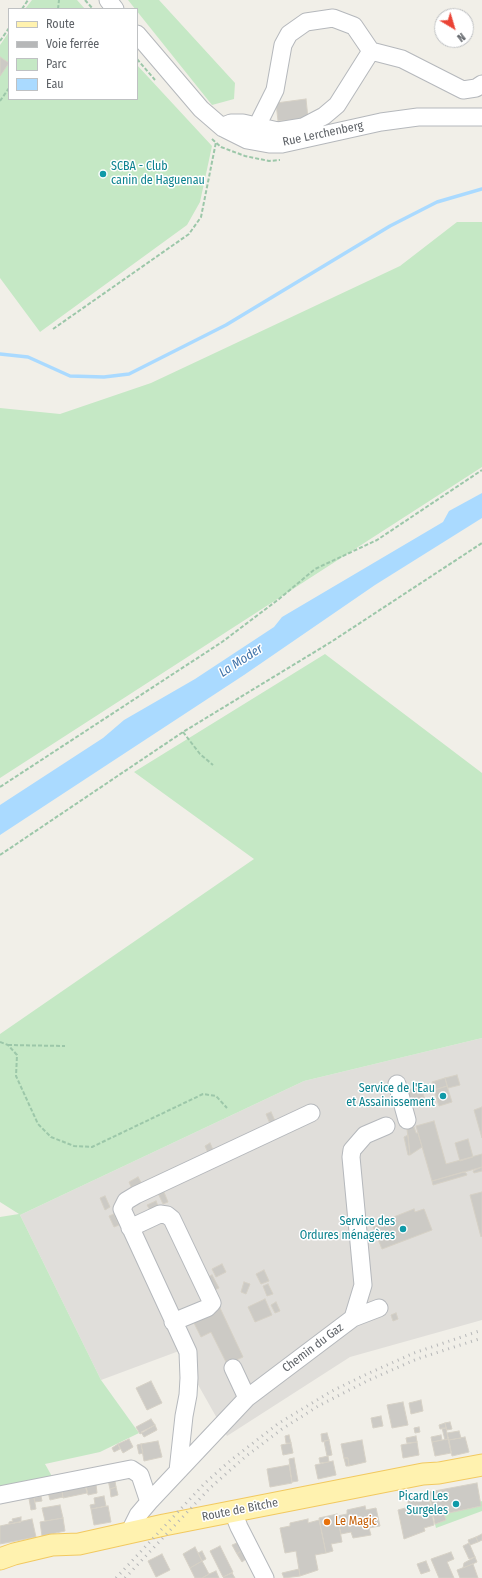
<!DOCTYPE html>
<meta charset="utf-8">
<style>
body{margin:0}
#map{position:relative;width:482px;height:1578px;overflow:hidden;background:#f1efe8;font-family:"Fira Sans Condensed",sans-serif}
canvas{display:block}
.legend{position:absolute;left:8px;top:8px;width:130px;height:92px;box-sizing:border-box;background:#fff;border:1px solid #bfc1c3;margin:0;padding:5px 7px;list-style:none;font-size:12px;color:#5f6368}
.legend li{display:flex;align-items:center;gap:8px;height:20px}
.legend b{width:20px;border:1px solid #bfc1c3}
.north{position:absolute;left:434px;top:8px;width:40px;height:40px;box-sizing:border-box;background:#fff;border:1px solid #bfc1c3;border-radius:50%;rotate:142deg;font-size:11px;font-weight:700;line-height:16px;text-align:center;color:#5f6368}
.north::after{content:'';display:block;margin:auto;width:14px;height:18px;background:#ea4335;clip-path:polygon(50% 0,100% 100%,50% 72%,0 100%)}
</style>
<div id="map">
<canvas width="482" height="1578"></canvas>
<ul class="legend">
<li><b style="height:5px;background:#fff2af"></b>Route</li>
<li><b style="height:5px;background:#b6b7b8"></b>Voie ferrée</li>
<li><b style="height:11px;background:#c5e8c5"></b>Parc</li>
<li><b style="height:11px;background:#aadaff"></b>Eau</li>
</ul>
<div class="north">N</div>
</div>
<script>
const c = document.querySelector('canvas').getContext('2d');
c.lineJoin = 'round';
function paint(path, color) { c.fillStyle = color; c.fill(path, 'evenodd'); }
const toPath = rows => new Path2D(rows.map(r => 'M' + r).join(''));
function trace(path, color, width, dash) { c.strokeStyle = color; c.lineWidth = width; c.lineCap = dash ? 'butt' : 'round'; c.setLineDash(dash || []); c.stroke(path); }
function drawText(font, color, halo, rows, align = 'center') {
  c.font = font + ' "Fira Sans Condensed",sans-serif'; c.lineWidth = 3; c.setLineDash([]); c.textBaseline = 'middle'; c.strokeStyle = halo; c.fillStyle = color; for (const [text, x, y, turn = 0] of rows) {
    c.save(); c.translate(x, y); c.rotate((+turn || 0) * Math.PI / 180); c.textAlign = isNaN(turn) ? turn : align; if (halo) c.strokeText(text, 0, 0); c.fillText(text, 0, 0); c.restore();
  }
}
const industrial = toPath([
 [482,1038,482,1320,350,1357,227,1436,179,1351,101,1380,20,1215,304,1081]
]);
const green = toPath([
 [32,0,77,0,85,9,25,9],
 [128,0,159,0,235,83,234,99,212,105],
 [9,32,9,99,137,99,137,65,212,146,200,202,187,225,40,332,0,278,0,45],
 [457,222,482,222,482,467,0,778,0,408,60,414,151,383,400,266],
 [325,654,482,773,482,1038,304,1081,20,1215,101,1380,139,1433,100,1452,45,1464,54,1480,0,1490,0,1217,19,1214,0,1202,0,1034,254,859,134,772],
 [482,1501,482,1511,436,1528,435,1524,446,1520,444,1514,481,1506,480,1502]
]);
const water = toPath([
 [482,493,482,518,375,585,244,675,0,835,0,805,103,738,124,720,195,679,274,627,282,617,443,522,449,511]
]);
const stream = toPath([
 [0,354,28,357,70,376,104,377,129,374,226,325,390,226,437,202,482,189]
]);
const building = toPath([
 [0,57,9,63,0,76,0,57],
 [306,99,308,118,278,121,276,103,306,99],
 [457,1075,460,1085,448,1088,445,1078,457,1075],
 [445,1078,447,1086,434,1090,432,1082,445,1078],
 [421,1086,426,1104,412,1108,407,1090,421,1086],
 [447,1086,452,1102,439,1106,434,1090,447,1086],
 [482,1107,482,1138,474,1110,482,1107],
 [271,1112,276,1123,271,1126,266,1114,271,1112],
 [434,1121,446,1164,482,1154,482,1167,432,1181,416,1126,434,1121],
 [414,1127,416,1133,418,1133,422,1147,410,1155,407,1129,414,1127],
 [408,1135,410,1155,408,1155,404,1137,408,1135],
 [468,1139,473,1157,460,1161,455,1143,468,1139],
 [210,1143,214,1152,209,1155,205,1146,210,1143],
 [482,1167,482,1171,474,1173,473,1171,482,1167],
 [463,1172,466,1173,467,1175,433,1185,432,1181,463,1172],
 [138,1177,142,1184,132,1189,129,1182,138,1177],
 [163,1190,168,1202,163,1204,158,1193,163,1190],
 [482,1192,482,1236,481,1237,470,1195,482,1192],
 [105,1196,110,1207,105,1210,100,1198,105,1196],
 [156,1201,158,1206,150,1210,147,1205,156,1201],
 [414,1209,415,1212,424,1209,432,1230,382,1249,373,1227,382,1224,381,1222,414,1209],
 [114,1214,119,1225,114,1227,109,1216,114,1214],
 [222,1264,226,1272,216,1277,212,1269,222,1264],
 [264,1270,269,1281,261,1284,256,1274,264,1270],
 [212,1275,219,1288,212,1291,206,1278,212,1275],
 [244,1282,250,1284,246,1294,241,1292,244,1282],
 [268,1284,273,1294,267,1296,263,1286,268,1284],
 [265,1299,272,1315,255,1322,248,1307,265,1299],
 [276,1302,280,1311,275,1313,271,1305,276,1302],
 [220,1308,243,1357,227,1364,211,1332,201,1337,193,1321,220,1308],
 [396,1313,398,1319,393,1321,391,1315,396,1313],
 [151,1381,162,1403,147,1410,136,1388,151,1381],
 [421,1400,423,1411,411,1414,409,1403,421,1400],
 [403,1402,408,1425,392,1428,387,1405,403,1402],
 [381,1416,383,1426,373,1428,371,1418,381,1416],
 [151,1419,155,1425,140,1434,136,1427,151,1419],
 [450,1422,452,1429,447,1430,445,1423,450,1422],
 [445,1423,446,1428,440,1429,439,1425,445,1423],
 [155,1425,157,1430,144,1437,141,1432,155,1425],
 [419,1427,420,1432,415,1433,414,1428,419,1427],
 [442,1428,446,1428,448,1439,445,1440,442,1428],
 [459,1431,461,1438,449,1440,447,1433,459,1431],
 [327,1433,329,1440,322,1442,321,1434,327,1433],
 [289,1435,291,1443,286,1443,285,1436,289,1435],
 [441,1435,442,1440,432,1442,431,1437,441,1435],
 [416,1436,417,1442,407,1443,406,1438,416,1436],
 [465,1437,469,1452,452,1456,449,1440,465,1437],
 [129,1439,133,1447,123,1453,118,1444,129,1439],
 [448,1439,451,1453,435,1456,432,1442,448,1439],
 [329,1440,332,1455,327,1456,324,1441,329,1440],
 [362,1440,366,1462,349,1466,348,1458,344,1458,341,1444,362,1440],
 [158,1441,162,1457,144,1461,141,1444,158,1441],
 [417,1442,419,1455,403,1458,401,1445,417,1442],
 [291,1443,293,1453,283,1455,281,1445,291,1443],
 [118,1444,120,1449,114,1452,112,1448,118,1444],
 [141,1444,143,1453,139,1454,137,1445,141,1444],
 [328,1456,329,1462,320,1463,319,1458,328,1456],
 [294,1458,298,1481,292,1482,289,1459,294,1458],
 [344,1458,348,1458,349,1466,346,1466,344,1458],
 [333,1461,336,1475,318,1479,315,1465,333,1461],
 [289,1465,292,1483,270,1487,267,1469,289,1465],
 [114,1475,116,1487,110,1489,107,1476,114,1475],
 [84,1481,87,1493,63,1498,61,1486,84,1481],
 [477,1483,481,1506,444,1514,446,1520,435,1524,429,1492,477,1483],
 [96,1484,97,1493,88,1495,86,1485,96,1484],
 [61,1486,63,1497,50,1500,47,1488,61,1486],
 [116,1487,118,1495,111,1497,110,1489,116,1487],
 [33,1492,36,1509,31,1510,28,1493,33,1492],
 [428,1492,434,1525,424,1528,425,1531,404,1539,398,1510,409,1507,407,1497,428,1492],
 [41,1496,42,1501,35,1502,34,1498,41,1496],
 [104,1496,106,1506,91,1509,90,1505,95,1504,94,1498,104,1496],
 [60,1505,63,1518,45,1521,42,1508,60,1505],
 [108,1506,111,1522,94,1525,91,1509,108,1506],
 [365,1506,366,1510,376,1508,380,1526,369,1528,371,1535,353,1538,351,1532,341,1534,337,1516,347,1514,347,1510,365,1506],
 [337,1514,342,1542,331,1544,333,1551,326,1553,319,1518,337,1514],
 [21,1517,21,1522,9,1524,9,1522,13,1521,12,1519,21,1517],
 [63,1518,65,1531,42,1536,40,1522,63,1518],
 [32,1519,36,1537,0,1544,0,1526,32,1519],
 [308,1519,308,1523,319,1520,326,1553,315,1555,318,1570,300,1576,296,1551,285,1553,280,1528,290,1526,290,1523,308,1519],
 [482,1534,482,1540,478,1542,476,1537,482,1534],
 [476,1537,478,1542,470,1545,468,1540,476,1537],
 [237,1543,241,1551,237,1554,232,1545,237,1543],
 [469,1543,475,1557,469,1559,463,1546,469,1543],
 [220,1546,233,1572,223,1577,210,1551,220,1546],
 [195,1547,202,1561,190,1568,183,1554,195,1547],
 [202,1551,206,1559,202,1561,198,1553,202,1551],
 [241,1551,246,1559,242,1562,237,1554,241,1551],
 [451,1552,454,1559,447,1562,454,1578,439,1578,431,1559,451,1552],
 [162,1554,170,1570,156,1577,148,1561,162,1554],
 [475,1557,477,1562,463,1568,464,1563,475,1557],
 [202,1561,209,1574,202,1578,195,1578,190,1568,202,1561],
 [426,1561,430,1571,421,1574,417,1564,426,1561],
 [473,1564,478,1578,460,1578,457,1570,473,1564],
 [299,1569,300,1576,284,1578,282,1573,299,1569],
 [216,1571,219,1578,202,1578,209,1574,216,1571],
 [232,1573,235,1578,224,1578,223,1577,232,1573]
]);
const path = toPath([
 [85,0,93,9],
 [22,9,28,0],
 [58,9,59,0],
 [0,41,9,28],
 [137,59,155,80],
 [0,101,9,88],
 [212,139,221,147,245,156,269,161,280,160],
 [53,329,189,234,201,217,216,142],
 [183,732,200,754,213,765],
 [0,787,222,642,279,599,315,569,377,540,482,470],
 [0,855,183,732,331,642,482,543],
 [0,1042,8,1045,17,1055,16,1076,38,1124,51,1137,74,1146,92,1147,203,1094,216,1096,227,1108],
 [8,1045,65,1046]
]);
const minor = toPath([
 [108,0,115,9],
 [137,34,201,109,223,128,247,140,269,144,282,144,381,122,418,117,482,117],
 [257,126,275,90,283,45,289,34,306,22,333,18,354,26,371,51],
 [223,128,226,125,231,123,243,123,278,131,303,127,324,116,337,105,371,51,402,59,463,90,476,88,482,84],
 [397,1084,407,1120],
 [130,1228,160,1214,167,1215,172,1219,212,1303,207,1308,173,1322],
 [353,1318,379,1308],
 [233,1368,247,1398],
 [178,1471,184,1416,188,1395,189,1378,188,1352,122,1209,126,1201,136,1195,311,1113],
 [0,1495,131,1469,140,1475,149,1502],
 [233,1512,239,1527,265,1578],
 [129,1533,138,1515,149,1502,247,1398,353,1318,363,1285,351,1157,352,1150,365,1135,386,1126]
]);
const major = toPath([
 [0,1559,14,1554,52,1545,79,1544,164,1525,423,1474,439,1473,482,1465]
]);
const rail = toPath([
 [116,1578,205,1483,231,1460,279,1423,332,1391,367,1374,414,1353,482,1330],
 [125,1578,210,1488,245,1457,282,1429,320,1405,369,1380,417,1359,482,1338]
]);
const markers = [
 [103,174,4,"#0f9aa8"],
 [443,1096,4,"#0f9aa8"],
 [403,1229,4,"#0f9aa8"],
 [456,1504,4,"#0f9aa8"],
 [327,1522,4,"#e8710a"]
];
const streetNames = [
 ["Rue Lerchenberg",323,134,-12],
 ["Chemin du Gaz",313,1348,-37],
 ["Route de Bitche",240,1510,-11]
];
const cultureNames = [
 ["SCBA - Club",111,167,"left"],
 ["canin de Haguenau",111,181,"left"],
 ["Service de l'Eau",435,1089],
 ["et Assainissement",435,1103],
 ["Service des",395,1222],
 ["Ordures ménagères",395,1236],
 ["Picard Les",448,1497],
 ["Surgeles",448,1511]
];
const foodNames = [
 ["Le Magic",335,1522]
];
const waterNames = [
 ["La Moder",241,661,-33]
];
paint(industrial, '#e0deda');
paint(green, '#c5e8c5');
paint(water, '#aadaff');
trace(stream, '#aadaff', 3.5);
paint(building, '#cccac5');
trace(building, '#d6d1c6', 1);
trace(minor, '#b5b8bc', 19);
trace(major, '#f2c960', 23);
trace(path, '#9cc7a9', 2, [4, 2]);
trace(minor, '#fff', 17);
trace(major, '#fff2af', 21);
trace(rail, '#b6b7b8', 3, [1, 5]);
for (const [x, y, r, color] of markers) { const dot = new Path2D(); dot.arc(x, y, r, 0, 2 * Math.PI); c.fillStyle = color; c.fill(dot); trace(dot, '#fff', 1.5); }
drawText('12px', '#5f6368', '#fff', streetNames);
drawText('12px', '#0d838f', '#fff', cultureNames, 'right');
drawText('12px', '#c56008', '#fff', foodNames, 'left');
drawText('italic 13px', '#4174aa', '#fff', waterNames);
</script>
